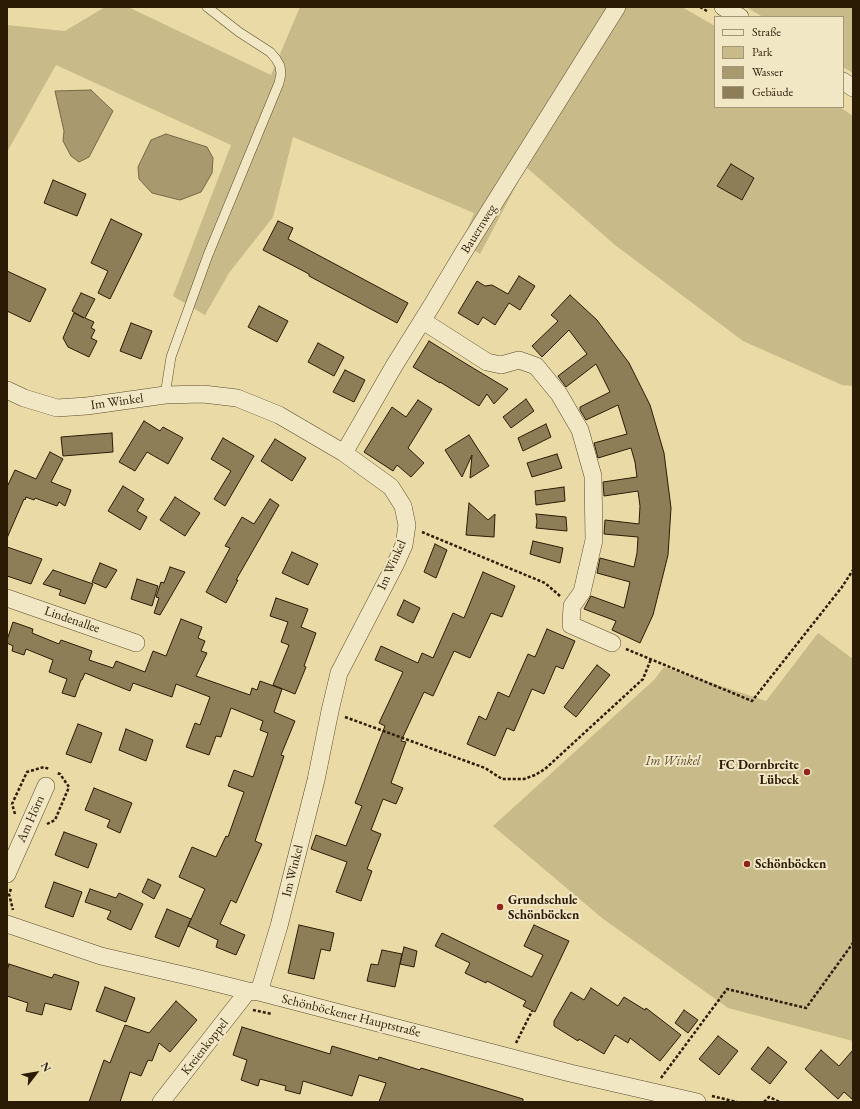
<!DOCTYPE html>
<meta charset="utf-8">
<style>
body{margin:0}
#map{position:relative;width:860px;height:1109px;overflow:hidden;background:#e9daa6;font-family:"EB Garamond",serif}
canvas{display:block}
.frame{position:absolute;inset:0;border:8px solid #2c1b04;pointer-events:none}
.legend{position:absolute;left:714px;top:16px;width:130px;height:92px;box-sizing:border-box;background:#f1e7c5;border:1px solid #a29578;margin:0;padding:5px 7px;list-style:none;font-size:12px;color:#2c1b04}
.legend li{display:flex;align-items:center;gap:8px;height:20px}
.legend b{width:20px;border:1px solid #a29578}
.north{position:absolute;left:16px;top:1053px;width:40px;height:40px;-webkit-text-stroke:3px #f1e7c5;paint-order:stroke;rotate:59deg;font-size:11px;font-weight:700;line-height:16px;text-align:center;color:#2c1b04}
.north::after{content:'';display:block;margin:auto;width:14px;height:18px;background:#2c1b04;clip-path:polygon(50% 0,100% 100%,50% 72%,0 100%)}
</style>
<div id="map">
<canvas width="860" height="1109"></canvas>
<div class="frame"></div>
<ul class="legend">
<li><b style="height:5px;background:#f1e7c5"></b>Straße</li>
<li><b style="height:11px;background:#c9ba8a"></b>Park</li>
<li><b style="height:11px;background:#a9996f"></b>Wasser</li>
<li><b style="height:11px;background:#8e7e58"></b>Gebäude</li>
</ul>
<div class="north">N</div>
</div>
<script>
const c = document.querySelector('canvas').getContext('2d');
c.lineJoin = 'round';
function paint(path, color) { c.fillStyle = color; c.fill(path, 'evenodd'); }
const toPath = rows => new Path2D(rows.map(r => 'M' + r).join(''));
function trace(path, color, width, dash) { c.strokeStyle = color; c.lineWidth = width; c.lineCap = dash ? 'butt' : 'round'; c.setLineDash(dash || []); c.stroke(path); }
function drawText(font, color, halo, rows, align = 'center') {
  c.font = font + ' "EB Garamond",serif'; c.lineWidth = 4; c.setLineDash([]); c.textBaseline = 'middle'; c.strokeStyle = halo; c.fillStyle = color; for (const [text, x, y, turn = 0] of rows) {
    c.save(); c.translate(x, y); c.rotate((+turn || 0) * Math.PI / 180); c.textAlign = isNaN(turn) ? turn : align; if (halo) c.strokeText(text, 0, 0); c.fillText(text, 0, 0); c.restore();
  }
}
const green = toPath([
 [105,7,128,7,271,75,300,7,682,7,715,26,715,107,840,107,853,116,853,386,842,385,743,341,615,245,526,167,480,254,462,242,474,213,293,137,273,217,229,273,205,315,173,296,231,145,56,65,7,152,7,25,65,31],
 [746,7,853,7,853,73,843,67,843,17,763,17],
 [818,633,853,659,853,1041,728,1008,602,918,493,826,654,680,664,667,766,701]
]);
const water = toPath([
 [91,90,113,111,89,157,79,162,71,156,63,141,64,131,55,91,91,90],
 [166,134,207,147,213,158,212,173,201,192,180,200,152,193,139,179,138,167,151,140,166,134]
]);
const building = toPath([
 [731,164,754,178,742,200,717,186,731,164],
 [53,180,86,194,77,216,44,203,53,180],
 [111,219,142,234,110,299,98,293,108,271,91,263,111,219],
 [278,221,293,228,288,239,408,303,397,323,309,276,309,274,263,250,278,221],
 [7,271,46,289,30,322,7,311,7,271],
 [519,276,535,286,520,310,509,303,495,325,483,317,478,325,458,313,477,281,485,286,492,285,508,294,519,276],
 [81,293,95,299,85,318,94,322,91,328,95,330,91,338,97,341,89,357,68,347,63,338,74,313,84,318,72,311,81,293],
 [570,295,597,320,629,363,650,405,664,453,671,508,668,555,653,615,640,643,612,630,616,621,584,609,591,596,624,608,630,582,597,573,600,558,634,567,637,553,638,537,604,534,605,520,639,524,640,506,638,491,604,496,603,482,637,477,635,462,631,448,598,458,594,443,627,434,618,405,586,420,580,410,580,407,610,392,596,364,566,387,558,376,587,354,569,330,542,357,532,346,558,321,551,315,570,295],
 [259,306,288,321,277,342,248,327,259,306],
 [131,323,152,331,141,359,120,351,131,323],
 [429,341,468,365,508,389,494,404,487,394,479,406,440,382,440,383,413,367,429,341],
 [318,343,344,357,334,376,308,362,318,343],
 [345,370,365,380,354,402,333,392,345,370],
 [526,399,534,411,511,428,503,417,526,399],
 [418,400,432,409,408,448,424,463,411,477,397,465,393,471,364,452,392,407,406,417,418,400],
 [144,421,160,431,163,427,183,438,168,464,147,452,135,471,119,462,144,421],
 [546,424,551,437,523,451,518,438,546,424],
 [112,433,113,452,63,456,61,437,112,433],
 [469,435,489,466,470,478,472,455,462,477,445,450,469,435],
 [223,438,254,456,225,506,214,499,231,471,211,459,223,438],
 [275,439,306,458,292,481,261,461,275,439],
 [50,452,63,459,51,482,71,490,65,506,59,502,57,506,35,498,34,500,26,497,25,500,24,499,7,538,7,487,15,470,36,479,50,452],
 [557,454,562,468,532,477,527,463,557,454],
 [123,486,144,499,137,511,147,517,140,530,108,511,123,486],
 [564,487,565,501,536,505,535,491,564,487],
 [175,497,200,513,185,536,160,520,175,497],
 [270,499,279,505,236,580,238,580,226,603,206,592,230,548,225,546,242,517,254,524,270,499],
 [469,503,488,520,495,514,494,537,466,535,469,503],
 [536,514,566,517,567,531,536,528,537,522,536,514],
 [533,541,563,548,560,563,530,554,533,541],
 [435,544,447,550,436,578,424,572,435,544],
 [7,547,42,559,31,584,7,576,7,547],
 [292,552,318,564,308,585,282,573,292,552],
 [100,563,117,570,106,588,92,582,100,563],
 [170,567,185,572,160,615,154,613,159,598,156,597,161,582,164,583,170,567],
 [53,570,93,584,85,604,59,595,61,590,43,584,53,570],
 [483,572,515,586,502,617,491,613,470,658,454,651,433,696,424,692,401,741,406,742,391,783,403,788,396,804,383,799,371,830,381,834,367,869,372,871,361,901,336,892,347,862,311,849,316,835,346,846,362,806,355,803,385,726,379,723,403,672,375,660,381,646,418,663,422,653,433,658,453,613,464,618,483,572],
 [137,579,158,586,152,606,131,599,137,579],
 [276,598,308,609,301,627,316,633,304,666,306,667,295,694,273,685,289,645,281,642,288,622,270,616,276,598],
 [404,600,420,608,413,623,397,615,404,600],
 [181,619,202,627,198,638,205,641,201,651,207,653,196,676,250,695,252,688,257,690,260,681,282,689,274,712,295,721,281,755,284,756,255,841,262,844,236,903,231,900,220,924,245,935,236,955,216,947,218,940,188,926,205,889,179,877,192,847,216,857,226,836,228,837,244,792,228,786,234,770,253,777,268,733,260,730,263,721,231,708,221,737,216,736,209,755,186,747,195,723,200,725,210,697,176,684,172,697,133,683,130,691,85,673,82,680,81,680,75,697,62,693,67,679,49,672,53,660,26,649,24,655,12,651,13,646,7,643,7,640,13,622,33,629,32,633,59,644,61,640,92,651,89,660,113,668,116,661,145,672,153,651,166,656,181,619],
 [547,629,575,641,563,669,556,666,544,694,532,689,514,731,507,728,495,756,467,744,479,716,486,720,498,692,509,697,528,654,535,657,547,629],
 [597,665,610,675,576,717,564,707,597,665],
 [78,724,102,733,91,763,66,754,78,724],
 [126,729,153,740,146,761,119,750,126,729],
 [94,788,132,803,120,833,107,827,110,820,85,810,94,788],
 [64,832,97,844,88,868,55,855,64,832],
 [148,879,161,885,154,899,142,892,148,879],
 [54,882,82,892,73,917,45,907,54,882],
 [90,889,116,898,119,893,143,904,131,930,107,919,111,911,85,902,90,889],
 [167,909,191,919,179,947,155,937,167,909],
 [299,925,334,933,330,951,321,949,314,979,288,973,299,925],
 [534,925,569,941,535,1012,523,1006,526,1001,487,981,486,983,465,973,470,963,435,946,442,933,532,977,543,955,524,946,534,925],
 [404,947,417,951,414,967,400,964,404,947],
 [382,950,402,954,395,987,367,981,371,964,378,965,382,950],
 [9,964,52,978,54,974,79,982,71,1010,45,1003,42,1015,26,1011,28,1003,7,996,7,971,9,964],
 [105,987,135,998,126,1022,96,1011,105,987],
 [591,988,618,1006,624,997,645,1010,646,1008,681,1035,660,1061,630,1038,628,1043,615,1035,604,1054,579,1039,578,1041,554,1026,554,1021,571,992,584,1000,591,988],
 [176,1001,197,1020,170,1052,159,1043,152,1061,148,1060,141,1076,130,1072,120,1102,89,1102,104,1060,110,1063,125,1025,149,1033,176,1001],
 [684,1010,698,1020,688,1033,675,1023,684,1010],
 [242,1027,330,1054,332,1046,378,1060,379,1057,420,1070,421,1068,523,1099,523,1102,379,1102,386,1083,359,1075,352,1096,303,1081,300,1094,285,1090,286,1086,260,1079,258,1086,241,1080,247,1060,233,1055,242,1027],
 [718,1036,738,1051,719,1075,699,1059,718,1036],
 [768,1047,787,1062,770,1084,751,1069,768,1047],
 [821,1050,839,1066,853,1050,853,1100,844,1092,838,1099,805,1069,821,1050]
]);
const path = toPath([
 [700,7,707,11],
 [422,532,545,583,560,596],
 [626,649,752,701,842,587,853,570],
 [345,717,485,768,502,779,524,779,535,775,545,769,643,679,651,659],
 [15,814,12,804,27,772,44,767,49,769],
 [47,824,55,820,69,787,60,774,57,773],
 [11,889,9,894,13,910],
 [253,1010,272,1014],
 [516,1043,532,1011],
 [661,1078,727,989,806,1008,853,943],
 [712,1096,737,1102],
 [764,1102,769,1097,780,1102]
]);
const lane = toPath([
 [165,395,171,357,208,255,279,83,281,74,280,66,276,59,270,52,239,32,207,7]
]);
const street = toPath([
 [723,7,740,17],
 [843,81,853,88],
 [423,321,487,362,501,365,519,360,536,366,559,394,580,430,593,476,594,540,582,592,572,606,571,625,612,643],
 [7,390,24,398,57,408,87,406,165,395,203,394,237,398,279,415,344,453,391,487,403,506,407,525,404,545,396,563,339,673,330,711,316,780,279,926,259,992],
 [344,453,394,366,432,305,463,253,617,7],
 [7,598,136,643],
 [7,874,46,786],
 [7,924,101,956,196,978,248,991,259,992,570,1073,697,1102],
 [161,1102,248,991]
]);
const markers = [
 [807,772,4,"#8f2418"],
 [747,864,4,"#8f2418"],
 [500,907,4,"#8f2418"]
];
const streetNames = [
 ["Bauernweg",479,229,-58],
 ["Im Winkel",117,402,-8],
 ["Im Winkel",392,565,-66],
 ["Lindenallee",72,620,19],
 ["Am Hörn",31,819,-66],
 ["Im Winkel",293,871,-76],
 ["Schönböckener Hauptstraße",351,1016,14],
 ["Kreienkoppel",205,1047,-52]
];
const parkNames = [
 ["Im Winkel",673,761]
];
const poiNames = [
 ["FC Dornbreite",799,765,"right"],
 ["Lübeck",799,780,"right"],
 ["Schönböcken",755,864],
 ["Grundschule",508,900],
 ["Schönböcken",508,915]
];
paint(green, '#c9ba8a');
paint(water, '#a9996f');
trace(water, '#776744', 1);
paint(building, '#8e7e58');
trace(building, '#2c1b04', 1);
trace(lane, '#5b4b2c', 10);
trace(street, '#5b4b2c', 18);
trace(path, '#2c1b04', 2.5, [3, 2]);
trace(lane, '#f1e7c5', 9);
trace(street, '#f1e7c5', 17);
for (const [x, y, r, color] of markers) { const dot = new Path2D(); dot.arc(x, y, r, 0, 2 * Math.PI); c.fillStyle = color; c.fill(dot); trace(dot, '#f1e7c5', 1.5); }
drawText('13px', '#2c1b04', '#f1e7c5', streetNames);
drawText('italic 13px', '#5b4b2c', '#f1e7c5', parkNames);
drawText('bold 13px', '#2c1b04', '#f1e7c5', poiNames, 'left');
</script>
